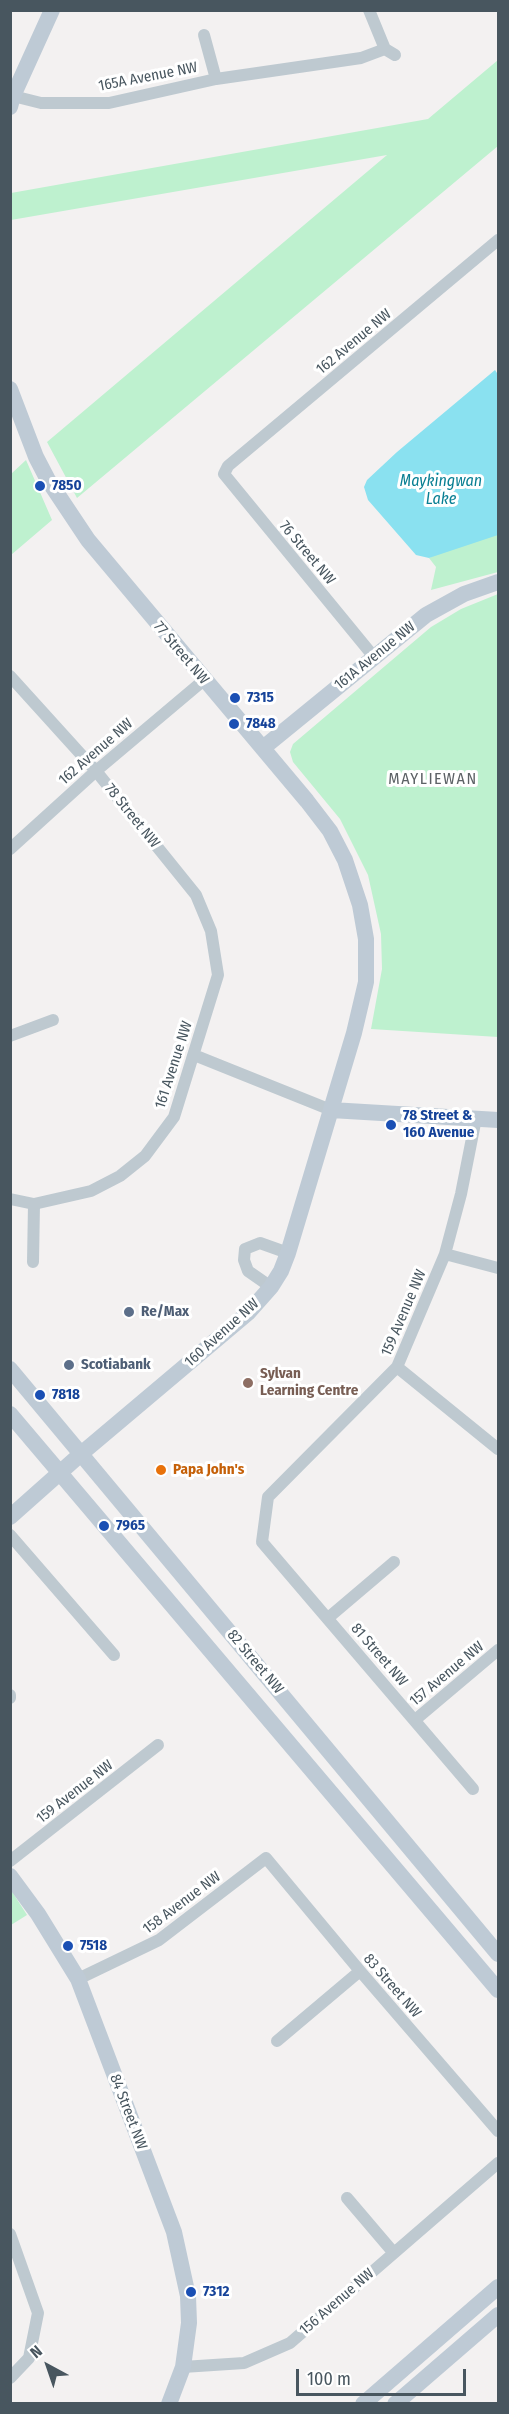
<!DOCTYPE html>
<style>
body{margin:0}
#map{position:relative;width:509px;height:2414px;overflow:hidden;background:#f3f1f1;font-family:"Fira Sans Condensed",sans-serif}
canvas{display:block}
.frame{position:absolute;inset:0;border:12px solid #48565f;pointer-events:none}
.north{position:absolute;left:18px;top:2336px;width:60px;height:60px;-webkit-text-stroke:4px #fff;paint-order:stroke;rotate:320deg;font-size:16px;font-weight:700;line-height:24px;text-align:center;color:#48565f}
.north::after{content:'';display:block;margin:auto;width:21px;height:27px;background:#48565f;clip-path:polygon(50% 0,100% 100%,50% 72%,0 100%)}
.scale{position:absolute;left:296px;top:2369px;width:170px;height:27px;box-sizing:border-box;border:3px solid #48565f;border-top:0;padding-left:8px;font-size:18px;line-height:21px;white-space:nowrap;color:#48565f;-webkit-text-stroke:4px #fff;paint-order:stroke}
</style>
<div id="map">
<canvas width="509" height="2414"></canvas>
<div class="frame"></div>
<div class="north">N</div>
<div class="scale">100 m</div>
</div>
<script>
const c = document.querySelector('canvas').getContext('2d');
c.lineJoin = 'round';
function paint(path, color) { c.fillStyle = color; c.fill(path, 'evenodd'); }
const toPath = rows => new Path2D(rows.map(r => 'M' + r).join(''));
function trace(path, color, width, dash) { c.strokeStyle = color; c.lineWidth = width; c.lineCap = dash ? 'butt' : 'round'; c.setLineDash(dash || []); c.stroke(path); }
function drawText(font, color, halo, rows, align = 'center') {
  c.font = font + ' "Fira Sans Condensed",sans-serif'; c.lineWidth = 6; c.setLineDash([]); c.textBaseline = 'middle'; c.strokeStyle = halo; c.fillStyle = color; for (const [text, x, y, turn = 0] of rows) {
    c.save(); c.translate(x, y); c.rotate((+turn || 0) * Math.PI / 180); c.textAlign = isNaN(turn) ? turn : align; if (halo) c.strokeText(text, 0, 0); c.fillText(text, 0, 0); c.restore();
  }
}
const green = toPath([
 [498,60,498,146,77,498,47,442,387,155,11,220,11,193,428,119],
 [26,460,52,520,11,555,11,474],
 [498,521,498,572,431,590,436,567,429,558],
 [498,594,498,1037,371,1029,382,969,381,934,368,875,340,819,293,762,290,752,293,744,431,627,461,609],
 [11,1890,27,1915,11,1925]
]);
const water = toPath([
 [495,370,497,373,498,371,498,535,429,558,416,555,368,500,364,487,367,480,397,452]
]);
const street = toPath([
 [369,10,385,49,395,55],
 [204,35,216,79],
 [13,96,41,103,109,103,216,79,361,58,385,49],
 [374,657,224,474,228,466,498,240],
 [10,676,96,771,196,895,211,931,218,975,174,1117,145,1156,120,1176,91,1191,34,1204,10,1199],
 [10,849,96,771,204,680],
 [10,1036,53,1020],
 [194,1055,331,1110],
 [445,1254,498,1268],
 [33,1262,34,1204],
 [271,1287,248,1271,244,1260,245,1249,260,1243,288,1253],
 [397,1367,498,1449],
 [10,1535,114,1655],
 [328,1618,394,1562],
 [10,1695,10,1698],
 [415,1720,498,1650],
 [473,1789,262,1542,268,1497,397,1367,445,1254,461,1194,476,1118],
 [10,1861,158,1745],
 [78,1979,159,1940,266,1858,360,1971,498,2131],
 [277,2041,360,1971],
 [347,2198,393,2252],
 [10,2234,38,2313,29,2358,10,2378],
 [183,2367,244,2363,290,2343,498,2163]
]);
const secondary = toPath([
 [10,107,13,96,52,10],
 [10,389,36,457,48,480,88,540,307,801,330,831,345,860,360,905,366,939,366,982,354,1033,288,1253,281,1271,271,1287,248,1313,82,1453,10,1517],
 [263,748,426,615,464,594,498,582],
 [331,1110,498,1120],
 [10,1369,498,1954],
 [10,1414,498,1990],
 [10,1876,38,1914,78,1979,174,2232,188,2296,189,2323,183,2367,169,2404],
 [363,2404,498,2287],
 [395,2404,498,2315]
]);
const markers = [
 [40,486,6,"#1a4fb4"],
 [235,698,6,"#1a4fb4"],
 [234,724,6,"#1a4fb4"],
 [391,1125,6,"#1a4fb4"],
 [129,1312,6,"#5c6f8a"],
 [69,1365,6,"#5c6f8a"],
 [248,1383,6,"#8d6e63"],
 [40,1395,6,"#1a4fb4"],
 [161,1470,6,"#e8710a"],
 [104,1526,6,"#1a4fb4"],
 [68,1946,6,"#1a4fb4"],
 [191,2292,6,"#1a4fb4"]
];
const streetNames = [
 ["165A Avenue NW",148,77,-11],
 ["162 Avenue NW",354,342,-40],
 ["76 Street NW",307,553,50],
 ["77 Street NW",181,653,50],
 ["161A Avenue NW",375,656,-39],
 ["162 Avenue NW",96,752,-41],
 ["78 Street NW",132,816,51],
 ["161 Avenue NW",174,1065,-72],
 ["159 Avenue NW",404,1313,-67],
 ["160 Avenue NW",222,1333,-42],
 ["81 Street NW",379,1655,49],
 ["82 Street NW",255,1662,50],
 ["157 Avenue NW",447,1674,-40],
 ["159 Avenue NW",75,1792,-38],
 ["158 Avenue NW",182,1903,-37],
 ["83 Street NW",392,1986,49],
 ["84 Street NW",128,2112,69],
 ["156 Avenue NW",337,2302,-41]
];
const transitNames = [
 ["7850",52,486],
 ["7315",247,698],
 ["7848",246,724],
 ["78 Street &",403,1116],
 ["160 Avenue",403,1133],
 ["7818",52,1395],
 ["7965",116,1526],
 ["7518",80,1946],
 ["7312",203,2292]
];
const serviceNames = [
 ["Re/Max",141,1312],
 ["Scotiabank",81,1365]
];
const educationNames = [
 ["Sylvan",260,1374],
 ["Learning Centre",260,1391]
];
const foodNames = [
 ["Papa John's",173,1470]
];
const waterNames = [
 ["Maykingwan",441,482],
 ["Lake",441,500]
];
const neighbourhoodNames = [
 ["MAYLIEWAN",433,780]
];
paint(green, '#bef1cf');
paint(water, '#8ae1f0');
trace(street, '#bec9d0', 12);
trace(secondary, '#becad5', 16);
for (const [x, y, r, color] of markers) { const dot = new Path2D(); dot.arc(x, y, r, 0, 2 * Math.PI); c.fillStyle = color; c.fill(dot); trace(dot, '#fff', 2); }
drawText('15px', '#48565f', '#fff', streetNames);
drawText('bold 15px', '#164399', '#fff', transitNames, 'left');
drawText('bold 15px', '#4e5e75', '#fff', serviceNames, 'left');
drawText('bold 15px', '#785e54', '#fff', educationNames, 'left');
drawText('bold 15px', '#c56008', '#fff', foodNames, 'left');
drawText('italic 16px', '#097f93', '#fff', waterNames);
c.letterSpacing = '1.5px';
drawText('16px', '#5d6266', '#fff', neighbourhoodNames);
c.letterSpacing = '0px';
</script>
